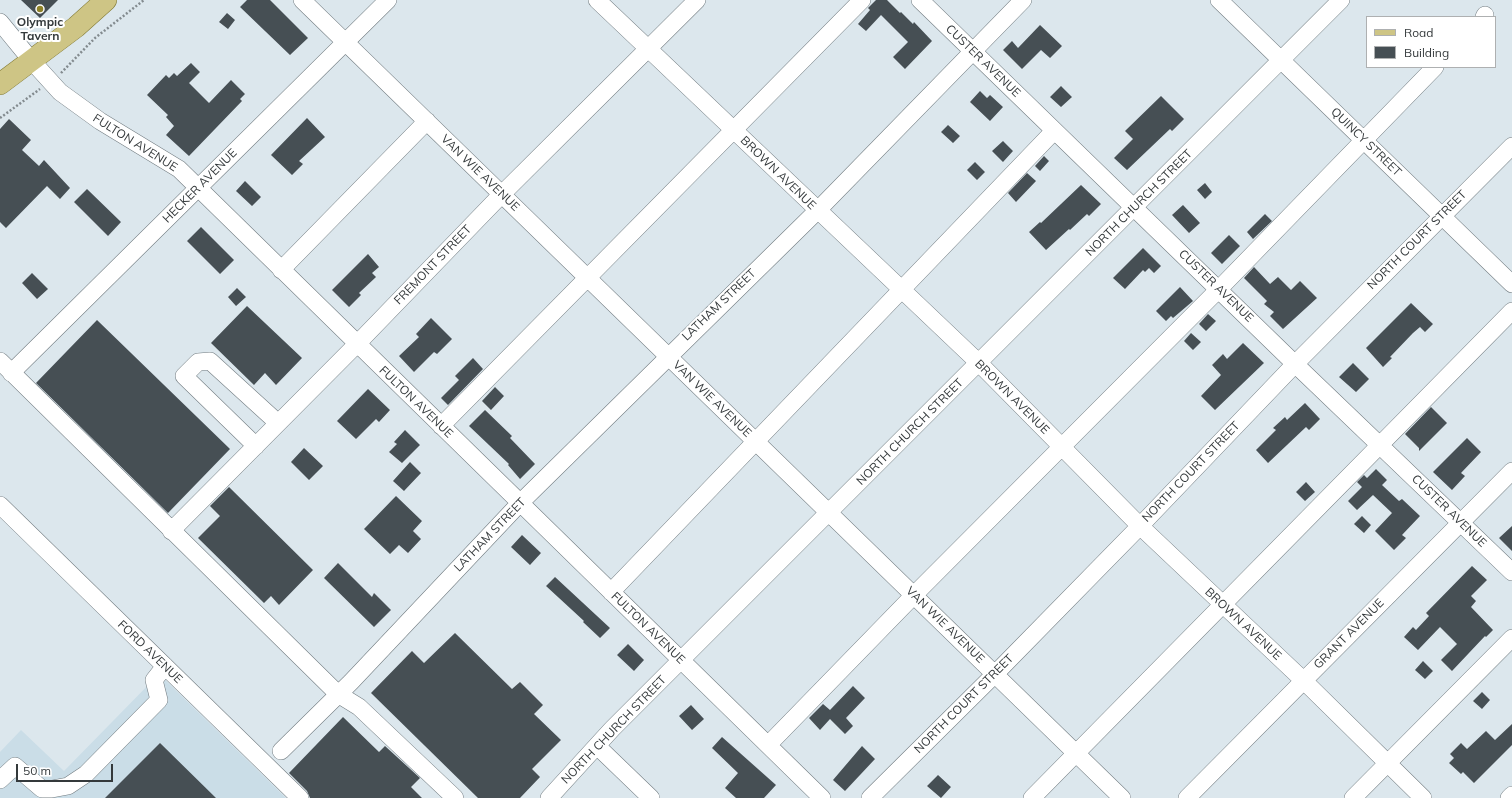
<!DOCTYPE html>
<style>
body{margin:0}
#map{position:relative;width:1512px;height:798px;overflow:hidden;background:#dce7ed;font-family:Mulish,sans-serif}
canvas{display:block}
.legend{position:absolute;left:1366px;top:16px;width:130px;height:52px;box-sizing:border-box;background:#fff;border:1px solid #aeb0b1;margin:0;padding:5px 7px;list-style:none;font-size:12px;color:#34393b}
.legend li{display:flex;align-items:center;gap:8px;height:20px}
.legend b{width:20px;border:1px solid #aeb0b1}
.scale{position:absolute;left:16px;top:764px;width:97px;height:18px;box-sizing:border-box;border:2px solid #34393b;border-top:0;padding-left:5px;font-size:12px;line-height:14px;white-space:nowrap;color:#34393b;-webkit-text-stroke:3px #fff;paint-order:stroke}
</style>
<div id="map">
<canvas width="1512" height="798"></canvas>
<ul class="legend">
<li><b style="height:5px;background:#cec585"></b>Road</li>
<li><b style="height:11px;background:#464f54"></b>Building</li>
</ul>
<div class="scale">50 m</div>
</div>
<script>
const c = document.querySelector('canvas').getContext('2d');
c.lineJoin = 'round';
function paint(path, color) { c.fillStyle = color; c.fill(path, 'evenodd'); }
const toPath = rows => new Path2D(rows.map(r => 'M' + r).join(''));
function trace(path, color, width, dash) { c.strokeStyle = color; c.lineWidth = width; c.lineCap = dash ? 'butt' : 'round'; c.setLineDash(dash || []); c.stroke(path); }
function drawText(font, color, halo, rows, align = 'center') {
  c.font = font + ' Mulish,sans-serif'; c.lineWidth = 4; c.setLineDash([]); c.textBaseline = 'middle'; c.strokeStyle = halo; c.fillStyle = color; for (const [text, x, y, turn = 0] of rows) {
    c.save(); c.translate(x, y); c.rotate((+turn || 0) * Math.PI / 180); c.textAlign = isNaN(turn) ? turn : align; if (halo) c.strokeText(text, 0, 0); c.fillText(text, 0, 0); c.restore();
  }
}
const built = toPath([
 [159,674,286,798,0,798,0,752,21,730,64,771]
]);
const building = toPath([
 [21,0,58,0,40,18],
 [247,0,270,0,308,38,290,55,240,7],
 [876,0,887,0,900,13,901,12,913,24,914,22,932,41,905,69,893,57,908,42,881,15,866,31,858,24,870,10,868,8],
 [227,13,235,20,228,29,219,22],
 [1040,25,1062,46,1050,58,1041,50,1022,69,1003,50,1012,41,1018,48],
 [191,63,200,72,189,83,209,103,231,80,245,94,240,99,242,101,189,156,166,135,174,126,166,117,168,115,147,95,166,75,169,78,174,73,177,76],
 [1061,86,1072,97,1061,107,1050,97],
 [980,91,987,98,990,95,1003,107,990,121,970,102],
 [1161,96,1184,119,1172,131,1170,129,1127,170,1114,158,1133,139,1125,131],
 [307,118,325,137,299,161,303,164,292,175,271,155],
 [9,119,31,140,22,150,39,166,44,160,70,188,60,199,47,186,6,228,0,222,0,129],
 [948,125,960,136,953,143,941,132],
 [1003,141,1013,151,1003,162,992,151],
 [1044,156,1049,161,1040,171,1035,166],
 [975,162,985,172,977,180,967,170],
 [1027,173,1036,181,1016,202,1008,193],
 [245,181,261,197,252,206,236,191],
 [1205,183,1212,192,1205,199,1197,190],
 [1081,185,1101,204,1089,216,1087,214,1070,230,1069,229,1046,250,1029,232,1040,222,1041,223],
 [87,189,121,222,108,236,74,202],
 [1183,205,1200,223,1189,233,1172,215],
 [1265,214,1272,221,1253,239,1247,232],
 [201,227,234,260,220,274,187,241],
 [1229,235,1240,246,1222,264,1211,253],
 [1143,248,1161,266,1154,273,1149,268,1145,272,1143,270,1125,289,1113,278],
 [368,254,379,267,372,273,376,277,359,293,361,295,349,307,332,290],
 [1254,267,1270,284,1278,277,1291,290,1300,281,1317,298,1283,329,1270,316,1274,312,1264,304,1267,301,1244,278],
 [32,273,48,289,37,299,22,283],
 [1180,287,1193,301,1173,318,1171,316,1166,321,1156,311],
 [237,288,246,297,236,306,228,297],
 [1411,303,1433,324,1425,332,1420,327,1413,333,1390,357,1392,358,1383,367,1366,348],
 [247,306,302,358,276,385,265,373,254,385,211,343],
 [1208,314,1216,321,1206,331,1199,324],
 [431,318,452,339,437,354,434,352,414,372,399,356,419,337,416,334],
 [97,320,230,449,168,513,36,383],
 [1191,333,1201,342,1193,350,1184,341],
 [1243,343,1264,363,1215,410,1201,396,1221,375,1212,365,1223,354,1227,359],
 [473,358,483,369,448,405,441,398,459,380,455,376],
 [1353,363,1369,379,1356,392,1339,377],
 [495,387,504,396,491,410,482,401],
 [368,389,390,410,379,422,376,419,356,439,337,421],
 [1305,403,1320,419,1309,430,1306,427,1268,463,1256,450,1276,430,1273,428,1285,417,1287,420],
 [1431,407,1447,423,1419,451,1419,448,1405,434],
 [485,410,512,436,510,438,535,464,520,479,508,465,509,464,469,426],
 [405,430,420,445,402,463,389,452,397,444,394,442],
 [1467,438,1481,452,1461,473,1465,476,1452,490,1433,472],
 [304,448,323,466,309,480,291,462],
 [410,462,421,473,404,491,393,481],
 [1376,469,1387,480,1382,485,1399,501,1402,499,1420,516,1402,535,1406,538,1394,550,1375,531,1392,513,1373,495,1357,510,1348,501,1362,487,1357,482,1364,475,1367,478],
 [1306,482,1315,492,1305,501,1296,492],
 [229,487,313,570,279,605,271,596,264,603,198,538,220,516,210,506],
 [396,496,422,521,413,531,421,539,408,553,399,545,390,554,364,529],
 [1362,516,1371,525,1364,533,1354,524],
 [1512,526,1512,551,1499,538],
 [522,535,541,553,530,565,511,547],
 [338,563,372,597,374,593,391,610,374,627,324,578],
 [1472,566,1487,580,1471,596,1476,601,1471,607,1493,630,1486,637,1485,636,1452,671,1441,660,1457,644,1440,627,1418,650,1404,637,1413,627,1416,630,1429,616,1426,613],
 [555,577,610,628,600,638,583,622,584,621,546,586],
 [455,633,512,689,520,682,543,705,534,714,561,740,532,769,540,777,520,798,478,798,371,693,412,651,424,663],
 [628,644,644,660,634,671,617,655],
 [1423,661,1433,671,1425,679,1415,670],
 [853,686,865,698,846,718,853,726,845,734,830,719,820,730,809,718,823,704,830,710],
 [1482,692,1490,700,1482,709,1473,701],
 [691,705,704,719,692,730,679,716],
 [343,717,379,752,385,746,420,778,411,787,422,798,310,798,307,791,289,773],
 [1512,724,1512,745,1474,783,1463,772,1461,774,1449,763,1454,758,1450,754,1461,743,1467,749,1486,731,1495,740],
 [722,737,776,785,764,798,736,798,725,788,738,773,712,748],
 [160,743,216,798,105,798],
 [862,746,875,759,845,791,833,780],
 [938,775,951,787,941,798,927,786]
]);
const path = toPath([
 [61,73,95,38,144,0],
 [0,118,40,89]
]);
const minor = toPath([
 [302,0,1122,798],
 [597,0,979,363,1140,526,1303,680,1423,798],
 [920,0,1295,364,1512,572],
 [1219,0,1512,284],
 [1484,17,1485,15],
 [0,22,31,60,60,92,100,121,179,169,822,798],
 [281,270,427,121],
 [0,361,338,694,359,707,455,798],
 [11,373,388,0],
 [441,426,862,0],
 [256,446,184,376,198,362,210,361,278,423],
 [0,505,300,798],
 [171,531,357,344,502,194,697,0],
 [611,592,1054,131],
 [768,745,914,595,1219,289,1435,67],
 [597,746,651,798],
 [281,751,351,682,520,503,817,211,1023,0],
 [0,780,15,766,42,789,52,789,68,786,86,774,159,700,154,680,165,666],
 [549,798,612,729,1341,0],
 [870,798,995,674,1140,526,1295,364,1512,146],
 [1032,798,1512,311],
 [1187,798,1512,471],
 [1353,798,1512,638],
 [1509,798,1512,795]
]);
const major = toPath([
 [0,84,76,27,106,0]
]);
const markers = [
 [40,9,4,"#8e8229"]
];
const poiNames = [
 ["Olympic",40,22],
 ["Tavern",40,36]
];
const streetNames = [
 ["CUSTER AVENUE",983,61,44],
 ["QUINCY STREET",1366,142,44],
 ["FULTON AVENUE",135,143,32],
 ["VAN WIE AVENUE",480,173,44],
 ["BROWN AVENUE",778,173,44],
 ["HECKER AVENUE",200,186,-45],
 ["NORTH CHURCH STREET",1139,203,-45],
 ["NORTH COURT STREET",1417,240,-45],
 ["FREMONT STREET",433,265,-46],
 ["CUSTER AVENUE",1216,286,44],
 ["LATHAM STREET",719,305,-44],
 ["BROWN AVENUE",1012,397,45],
 ["VAN WIE AVENUE",712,399,44],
 ["FULTON AVENUE",416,402,44],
 ["NORTH CHURCH STREET",910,432,-45],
 ["NORTH COURT STREET",1191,472,-46],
 ["CUSTER AVENUE",1449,511,44],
 ["LATHAM STREET",490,535,-46],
 ["BROWN AVENUE",1243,624,43],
 ["VAN WIE AVENUE",945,625,44],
 ["FULTON AVENUE",648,628,44],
 ["GRANT AVENUE",1349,634,-45],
 ["FORD AVENUE",150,652,44],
 ["NORTH COURT STREET",964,704,-45],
 ["NORTH CHURCH STREET",614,730,-46]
];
paint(built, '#cadde7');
paint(building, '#464f54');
trace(minor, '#727c81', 18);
trace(major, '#837b36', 22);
trace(path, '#838b8f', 2.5, [2, 2]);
trace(minor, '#fff', 17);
trace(major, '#cec585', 21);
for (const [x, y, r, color] of markers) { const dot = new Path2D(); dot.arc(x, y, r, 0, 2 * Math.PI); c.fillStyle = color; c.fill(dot); trace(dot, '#fff', 1.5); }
drawText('bold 12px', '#34393b', '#fff', poiNames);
drawText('12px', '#34393b', '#fff', streetNames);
</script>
